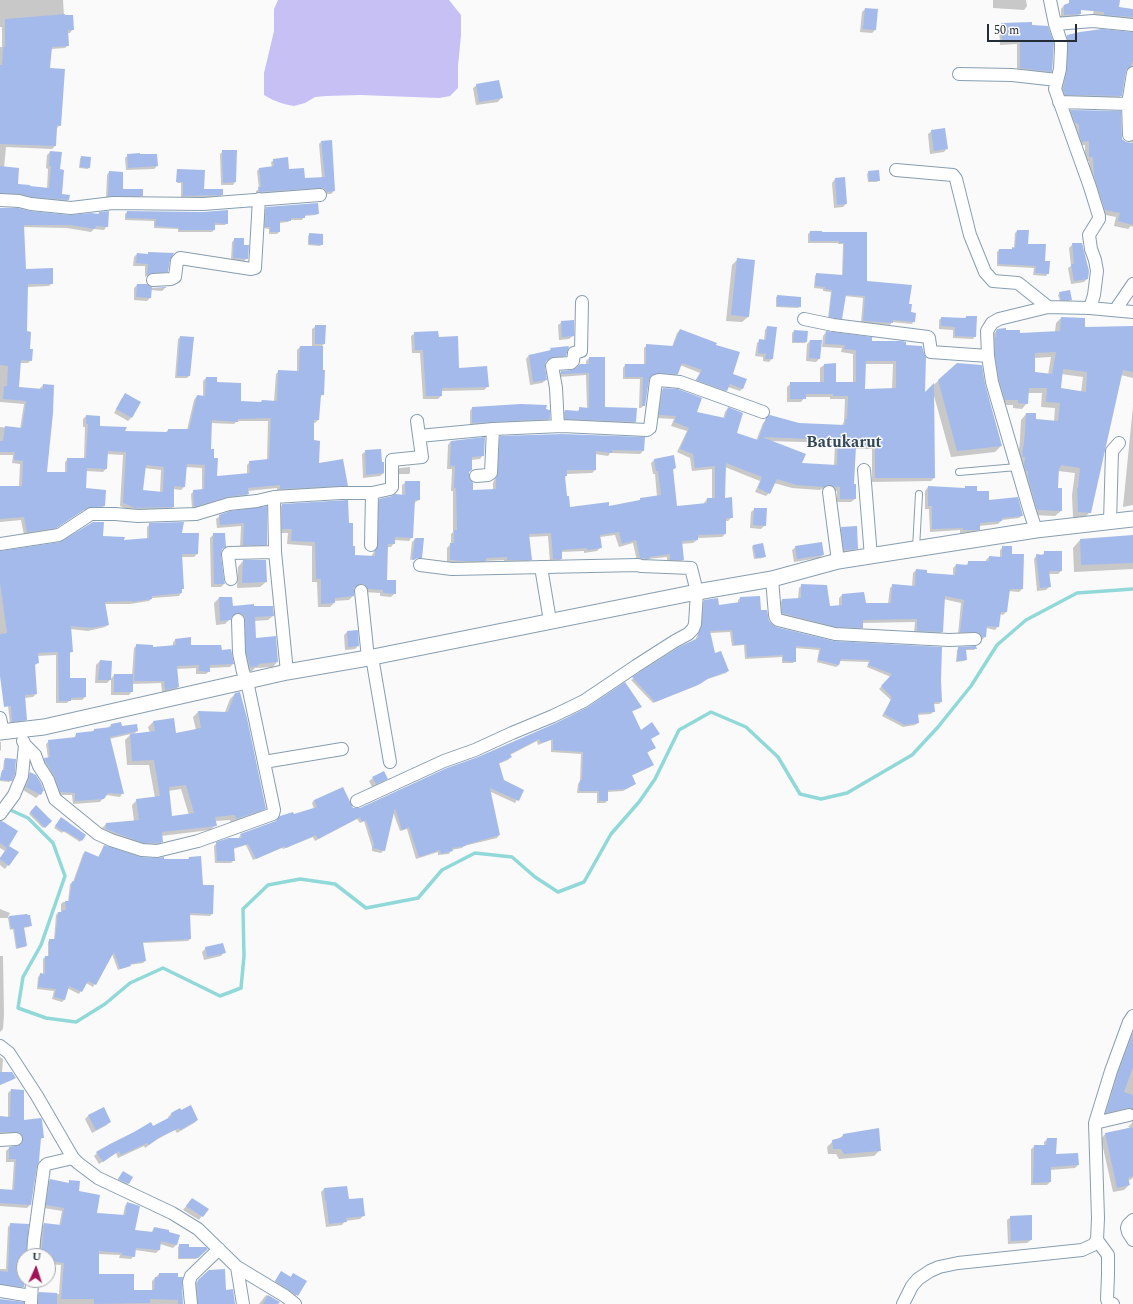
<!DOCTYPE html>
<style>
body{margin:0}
#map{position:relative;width:1133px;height:1304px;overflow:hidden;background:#fafafa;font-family:Spectral,serif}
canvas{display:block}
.north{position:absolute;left:16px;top:1248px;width:40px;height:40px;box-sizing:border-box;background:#fafafa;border:1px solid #a4a8ab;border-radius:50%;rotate:3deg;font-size:11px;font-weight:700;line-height:16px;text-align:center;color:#242d34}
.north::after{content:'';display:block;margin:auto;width:14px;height:18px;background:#a21155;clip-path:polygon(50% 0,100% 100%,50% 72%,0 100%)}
.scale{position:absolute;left:987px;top:24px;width:90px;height:18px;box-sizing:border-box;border:2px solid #242d34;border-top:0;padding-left:5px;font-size:12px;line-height:14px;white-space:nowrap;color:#242d34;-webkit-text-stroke:3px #fafafa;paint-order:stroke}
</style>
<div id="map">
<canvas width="1133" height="1304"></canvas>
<div class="north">U</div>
<div class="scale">50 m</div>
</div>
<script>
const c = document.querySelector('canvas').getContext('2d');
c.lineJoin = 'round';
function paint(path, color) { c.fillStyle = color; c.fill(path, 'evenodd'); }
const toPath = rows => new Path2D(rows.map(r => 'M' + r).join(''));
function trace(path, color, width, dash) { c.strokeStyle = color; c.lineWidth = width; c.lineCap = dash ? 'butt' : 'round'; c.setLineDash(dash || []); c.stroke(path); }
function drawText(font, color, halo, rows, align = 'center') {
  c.font = font + ' Spectral,serif'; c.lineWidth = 3; c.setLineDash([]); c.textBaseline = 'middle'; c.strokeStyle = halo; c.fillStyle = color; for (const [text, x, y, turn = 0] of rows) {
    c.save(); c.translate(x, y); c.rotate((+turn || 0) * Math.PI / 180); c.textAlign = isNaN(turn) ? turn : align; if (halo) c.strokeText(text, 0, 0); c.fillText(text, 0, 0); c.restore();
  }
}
const forest = toPath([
 [278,0,449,0,461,15,461,35,458,66,458,88,450,96,439,98,360,95,326,96,315,97,305,103,294,106,284,104,273,100,264,95,264,73,274,31,274,9]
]);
const shadow = toPath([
 [0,0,63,0,64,16,73,29,70,33,67,33,68,45,65,48,51,49,49,69,60,125,57,128,55,146,52,149,6,147,4,168,17,185,47,189,48,169,46,168,47,155,50,152,59,170,61,195,68,200,65,203,0,195,0,47,2,47,2,27,0,27],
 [993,0,1026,0,1027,6,1024,10,993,8],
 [1081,0,1080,14,1077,17,1061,18,1061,9,1064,5],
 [1095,0,1119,0,1117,8,1133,10,1133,23,1093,16],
 [865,9,875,30,872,33,860,32,862,12],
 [1002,24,1031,26,1051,71,1048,74,1017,71,1017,44,1000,45,999,27],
 [1133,33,1133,71,1130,70,1126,70,1121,96,1116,100,1061,99,1063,41,1067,36],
 [477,85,501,98,498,102,476,105,473,88],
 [1071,111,1129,144,1132,143,1133,129,1133,227,1131,226,1128,229,1114,226,1116,217,1101,214,1090,181,1089,161,1085,161,1085,145,1078,146,1067,115],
 [932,131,947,148,944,152,930,154,928,134],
 [321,142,334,191,331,194,256,194,256,191,259,189,257,171,260,168,272,168,271,162,274,160,304,179,322,178,319,144],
 [223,151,236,151,235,182,233,185,221,185,220,154],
 [128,155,157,166,154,169,126,170,125,158],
 [81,157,89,167,88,169,79,168,80,159],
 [177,170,203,190,222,194,220,197,181,198,181,183,177,183],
 [109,172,122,190,142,195,139,198,106,198,107,175],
 [869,172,879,180,877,182,868,182,867,174],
 [835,179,846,204,843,207,834,208,832,183],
 [0,208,70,216,97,215,99,213,107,226,104,230,94,229,91,232,67,228,23,227,25,270,52,283,49,286,27,287,26,332,31,360,28,363,20,363,18,388,40,390,40,388,43,385,46,473,65,473,65,462,68,459,84,459,85,427,83,427,83,419,86,416,99,427,123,432,166,432,168,430,187,430,194,400,197,396,203,397,203,381,206,378,216,378,216,383,239,402,260,403,262,401,274,401,276,374,279,371,297,372,297,350,300,347,312,347,312,329,316,326,325,326,324,344,322,346,323,394,320,397,318,420,315,423,313,423,313,441,318,464,347,485,344,488,277,492,277,488,247,491,248,494,245,497,223,500,192,509,191,494,194,491,202,490,202,468,186,467,184,487,181,490,173,489,173,507,170,510,131,511,120,506,123,455,107,454,106,469,103,472,86,471,85,489,104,506,101,509,83,510,52,531,24,535,21,520,0,522,0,487,19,487,20,464,12,463,13,455,0,455,0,427,20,429,24,404,0,402],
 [237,421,268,421,267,461,250,462,247,465,247,474,216,478,210,450,211,423,234,424],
 [144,468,161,470,160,493,142,491],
 [267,208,318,213,316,215,304,216,302,220,290,220,288,222,279,223,279,232,277,234,269,234,269,229,263,228,264,210],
 [127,212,227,223,225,225,214,225,214,230,212,232,178,232,178,229,154,228,154,221,125,220,125,214],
 [1017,231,1027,245,1044,261,1048,273,1046,276,1033,275,1034,268,997,266,997,252,999,250,1010,250,1014,248,1015,233],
 [810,232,821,232,821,233,866,233,866,282,908,305,910,313,914,321,912,324,892,322,890,325,861,323,863,298,845,296,841,318,839,320,828,318,831,292,823,291,823,289,814,288,815,276,817,274,842,276,843,244,838,244,838,243,808,243,808,234],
 [310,234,322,244,320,246,308,245,308,236],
 [235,239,243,246,247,258,244,261,231,260,232,242],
 [1073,244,1088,278,1084,282,1071,284,1068,268,1071,266,1069,248],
 [137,254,169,259,167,271,164,274,149,275,145,277,145,266,133,266,134,257],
 [738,259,754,261,748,317,742,322,726,321,732,265],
 [137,285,146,285,153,288,165,288,162,291,151,290,150,298,147,301,134,300,134,288],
 [1060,293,1071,300,1070,301,1060,301,1058,295],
 [778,296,800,307,798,308,776,307,776,297],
 [966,317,975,336,973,339,953,338,953,330,939,329,939,320,941,318,964,319],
 [1061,318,1084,328,1133,327,1133,378,1121,375,1090,512,1084,518,1073,517,1072,495,1075,473,1058,471,1057,489,1061,489,1061,511,1055,516,1032,515,1018,462,1020,439,1021,420,1026,414,1035,420,1054,422,1055,408,1041,407,1042,393,1028,393,1027,403,1022,409,1013,408,1013,405,1000,405,994,386,992,335,998,330,1019,334,1055,332,1056,323],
 [1051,357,1048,375,1034,373,1034,358],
 [1061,374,1083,377,1081,392,1060,389],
 [562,322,573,336,569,339,559,340,558,325],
 [767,327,772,359,769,362,763,361,763,357,755,356,757,343,760,340,764,341,765,330],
 [680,330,715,345,732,375,743,388,740,391,728,387,724,393,694,383,700,373,680,365,678,374,675,377,656,375,649,378,644,405,641,408,639,408,640,379,623,379,623,368,625,365,644,365,644,348,647,345,672,347,677,333],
 [794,331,806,342,805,343,792,343,792,333],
 [826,332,870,342,902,342,924,394,938,381,984,384,1001,446,995,452,951,457,934,396,934,478,931,481,872,482,872,449,855,449,852,485,855,499,851,502,837,502,837,491,831,490,824,488,820,490,792,488,774,483,769,493,766,496,755,492,760,481,725,467,724,499,732,517,728,521,725,521,725,534,722,537,697,538,697,540,693,543,681,544,683,560,679,563,667,563,667,557,648,559,645,562,637,561,633,543,619,547,615,535,600,537,601,547,597,551,584,553,584,551,561,552,561,559,558,562,550,562,548,536,528,537,531,559,527,563,504,563,504,560,485,561,482,564,447,563,447,548,451,544,451,534,453,532,453,491,451,491,452,469,447,469,448,445,451,441,483,455,480,459,471,460,468,477,472,491,493,490,493,483,495,478,497,441,501,437,643,451,640,454,610,453,608,456,595,454,595,470,592,473,566,474,566,476,564,478,566,497,569,508,609,508,637,502,641,499,657,497,655,474,653,474,651,463,654,460,675,468,673,470,676,508,704,504,704,503,707,499,712,499,712,469,692,471,690,458,677,452,687,431,671,426,674,419,656,418,660,392,663,389,696,413,723,419,725,412,728,408,736,434,756,441,763,423,770,416,799,424,842,426,844,421,845,399,830,399,830,397,805,397,801,402,787,402,787,387,791,383,820,383,820,368,824,365,835,364,835,383,853,383,853,354,841,352,842,348,822,347,823,336],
 [865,364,893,364,892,389,864,390],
 [769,441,835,443,834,466,800,464],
 [415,333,438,338,458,369,488,386,484,390,441,391,441,396,438,399,423,399,420,353,412,353,411,336],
 [181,337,189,376,187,378,175,378,178,339],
 [810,341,819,359,816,362,806,361,807,344],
 [551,349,565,355,562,359,549,360,545,362,544,367,546,380,542,383,530,385,526,359,529,355,548,352],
 [589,358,604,407,635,422,632,425,562,421,562,414,565,411,576,412,580,409,587,409,586,375,558,377,558,375,561,372,572,371,586,365,586,361],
 [122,398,131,418,128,421,114,413],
 [1133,406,1133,505,1123,507],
 [472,408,545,410,549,419,546,421,470,426,470,411],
 [366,451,381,463,384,473,380,476,363,478,362,454],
 [410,467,410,473,409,474,398,474,398,469,400,468],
 [406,482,419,500,414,503,412,537,409,541,394,540,394,543,391,547,387,547,386,581,395,593,391,597,380,596,380,593,364,592,361,588,355,587,353,588,353,596,349,600,334,601,334,603,330,607,318,607,317,582,312,582,312,546,287,544,288,533,279,533,278,509,282,505,348,524,354,556,371,557,375,550,376,504,380,500,402,495,402,485],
 [928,487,964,489,966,487,976,492,988,502,1022,515,1019,518,1002,520,998,524,979,526,979,529,976,532,960,533,960,530,930,532,929,509,925,509,925,491],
 [266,508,266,544,263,548,240,548,241,526,217,528,216,519,220,516],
 [755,509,765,525,761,529,750,528,751,512],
 [150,524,181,534,197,554,194,557,181,557,182,589,181,593,179,596,152,598,149,601,130,604,104,604,108,625,105,627,88,631,70,629,72,651,69,654,69,679,85,697,82,700,70,700,67,703,56,703,56,655,37,656,38,663,34,666,36,694,33,697,24,698,26,720,23,722,10,724,3,660,0,660,0,552,102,537,123,541,147,539,147,527],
 [841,528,857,548,853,552,841,553,838,531],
 [214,534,221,550,220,554,224,584,221,587,211,587,210,538],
 [1133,536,1133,569,1074,572,1073,548,1080,540],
 [415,539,421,557,419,559,419,557,410,560,412,542],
 [753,545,765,556,763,558,754,559,752,547],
 [796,547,823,555,819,558,794,562,792,550],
 [1003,547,1011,555,1022,589,1019,592,1008,591,1006,612,1003,615,1000,614,998,626,995,630,986,628,985,637,982,640,958,635,961,603,943,599,942,632,939,635,914,633,915,622,862,623,862,628,859,631,833,629,780,616,779,603,782,600,798,599,799,588,802,585,829,607,839,607,839,598,842,595,865,604,888,604,890,588,893,585,912,587,913,573,916,570,926,574,953,576,953,568,956,565,966,565,969,562,986,562,986,560,989,557,1000,558,1000,550],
 [1045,552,1061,571,1058,574,1048,574,1049,587,1046,590,1037,591,1034,559,1037,555,1041,556],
 [243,561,266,582,260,587,237,588,238,567],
 [219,598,231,598,232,607,253,608,273,616,268,620,254,621,255,639,277,662,273,667,255,668,252,671,245,671,237,618,232,617,225,624,216,625,214,603],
 [740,598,760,611,772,626,940,680,941,702,939,704,933,704,934,711,931,714,917,715,918,723,915,725,903,727,882,716,891,700,879,689,891,677,867,667,869,662,840,661,839,665,836,667,817,662,819,650,795,648,795,661,793,663,782,663,782,657,745,659,744,645,732,646,730,632,710,633,714,654,728,671,726,673,705,680,696,686,653,703,631,680,679,648,696,640,696,638,701,628,702,603,704,601,718,607,738,603,738,600],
 [347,632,358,646,355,649,345,650,344,635],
 [175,640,233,664,230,667,209,668,209,671,206,674,196,674,196,668,176,669,178,687,175,690,162,692,161,683,132,684,132,691,129,695,111,695,111,679,107,683,95,683,96,665,100,661,110,680,114,675,132,675,134,648,137,645,152,648,173,646,173,643],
 [959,648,976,648,974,650,965,650,966,660,964,661,956,662,957,650],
 [235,694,265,808,260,813,231,824,230,820,215,821,216,825,210,830,161,836,162,842,157,847,151,848,101,834,101,829,106,824,134,821,132,805,137,800,155,798,149,765,127,765,125,740,131,734,109,739,122,794,120,797,106,795,100,802,73,804,72,795,58,795,42,761,45,759,48,758,46,744,49,741,74,738,76,734,91,733,94,730,108,728,111,725,137,731,133,735,150,733,148,727,153,722,175,735,196,730,193,717,198,712,225,712,230,699],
 [181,789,189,815,171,817,168,791],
 [641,707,638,709,631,712,641,731,650,739,655,748,647,753,652,765,650,767,631,776,635,784,632,786,623,791,607,792,607,801,605,803,597,803,597,793,577,793,578,784,580,781,581,754,551,752,551,740,538,745,537,741,510,755,511,757,508,760,498,764,503,781,523,790,515,803,489,791,499,835,497,838,464,846,462,848,451,850,449,854,438,855,438,852,416,859,407,829,400,831,393,812,384,850,381,853,372,851,372,847,364,821,360,823,357,819,315,841,313,837,283,849,282,848,253,860,246,845,233,849,234,860,231,863,215,863,214,846,217,843,239,839,239,837,241,835,293,815,314,809,312,803,314,800,352,809,360,809,478,758],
 [0,742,1,742,1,750,0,751],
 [6,759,11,781,9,782,0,781,1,773,3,771,4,760],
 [30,773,40,784,43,791,36,798,23,790,27,776],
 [373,778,387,778,383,782,372,787,369,781],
 [36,806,51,821,43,828,29,814],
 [60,820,81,840,80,842,63,831,62,833,54,828],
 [0,825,8,846,8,865,5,869,0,865,0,858,5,851,0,848],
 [104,846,141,858,187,860,189,858,202,886,212,914,210,916,189,915,190,939,188,941,142,943,145,961,143,963,129,965,127,967,118,970,112,954,93,987,86,983,79,994,67,988,64,1000,62,1002,52,999,54,991,37,989,38,977,41,974,43,975,43,959,45,957,48,957,48,942,50,940,54,940,56,915,58,913,61,913,61,904,63,902,68,902,70,884,73,882,83,854,85,852,98,857],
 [0,909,10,913,8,917,27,915,31,925,29,927,23,928,26,946,24,947,16,949,13,929,10,930,8,918,0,918],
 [206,948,224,952,221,956,204,960,202,952],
 [0,956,3,956,4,1014,3,1029,0,1032],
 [1133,1030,1133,1178,1128,1181,1129,1185,1124,1190,1113,1192,1101,1139,1105,1134,1132,1128,1128,1127,1132,1123,1132,1119,1102,1116,1114,1079,1131,1033],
 [0,1057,3,1059,2,1073,15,1077,12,1080,0,1085],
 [11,1090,23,1121,43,1137,40,1140,30,1205,27,1208,0,1206,0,1190,12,1191,14,1162,6,1162,6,1151,9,1148,20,1145,21,1141,0,1135,0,1117,8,1118,8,1093],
 [103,1108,110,1121,107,1125,92,1133,85,1119,88,1116],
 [179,1110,197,1120,194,1123,177,1133,175,1130,156,1140,145,1148,144,1146,118,1158,116,1153,99,1164,94,1156,97,1153,169,1119,168,1117,171,1114],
 [843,1135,880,1150,874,1156,839,1159,836,1154,828,1154,827,1147,833,1141,838,1140],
 [1047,1139,1055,1155,1078,1165,1075,1168,1050,1170,1050,1182,1047,1185,1031,1185,1031,1149,1035,1146,1044,1146,1044,1142],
 [122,1173,132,1177,127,1185,117,1181],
 [50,1180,67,1184,70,1181,96,1213,123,1216,125,1206,127,1203,134,1231,151,1233,154,1228,179,1236,176,1245,173,1248,160,1244,159,1250,156,1253,135,1250,134,1256,131,1259,119,1258,120,1255,98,1254,98,1275,133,1291,152,1291,152,1281,159,1274,182,1304,36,1304,36,1296,39,1293,59,1294,61,1265,48,1264,48,1256,38,1256,41,1227,44,1224,59,1226,62,1211,44,1208,47,1183],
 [324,1189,348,1200,364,1215,360,1219,345,1221,342,1225,326,1227,321,1192],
 [192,1199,207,1209,199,1220,183,1210],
 [1011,1217,1031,1240,1027,1243,1008,1244,1007,1220],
 [11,1224,25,1256,23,1287,20,1290,0,1286,0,1269,6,1269,8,1227],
 [180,1245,188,1248,207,1249,196,1259,178,1259,178,1247],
 [209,1271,225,1291,234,1304,195,1304,195,1284],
 [281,1273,290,1278,293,1274,305,1282,294,1298,273,1284],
 [266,1295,278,1302,276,1304,259,1304]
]);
const stream = toPath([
 [6,808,28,818,53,843,65,876,41,945,23,977,18,1008,46,1018,76,1022,105,1004,130,983,163,968,220,996,241,988,244,956,243,909,268,885,300,879,335,884,366,908,418,898,442,870,475,853,512,857,535,877,558,892,584,882,611,834,639,802,655,779,679,730,711,712,746,727,778,757,800,794,821,799,847,793,912,755,938,727,971,686,997,645,1026,620,1077,593,1133,589]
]);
const building = toPath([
 [1069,0,1120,0,1119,7,1133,9,1133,17,1104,15,1104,12,1081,10,1081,14,1064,15,1064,5,1069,3],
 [865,8,878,9,876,30,863,29],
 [65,14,65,15,73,15,74,30,68,30,69,46,52,47,50,68,65,69,61,126,57,125,56,146,0,144,0,65,2,65,3,47,5,47,5,19],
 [1032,22,1032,25,1048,26,1054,43,1052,72,1020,68,1020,41,1002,42,1001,23],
 [1102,29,1133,32,1133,62,1132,62,1131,66,1127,68,1126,71,1122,96,1065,95,1063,89,1067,70,1068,42,1067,35,1080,32],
 [499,80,503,98,479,102,476,84],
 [1070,110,1121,111,1122,139,1126,142,1133,143,1133,225,1118,221,1120,213,1105,210,1094,176,1093,157,1089,157,1089,141,1082,142,1079,134,1079,125,1075,122],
 [945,128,948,149,934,151,931,130],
 [332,140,335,191,327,192,324,188,319,188,259,192,258,187,261,187,259,168,274,166,273,159,288,157,289,169,304,168,305,178,325,177,321,141],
 [222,150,237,150,236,182,223,183],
 [50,151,62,152,60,169,64,170,62,194,70,195,69,200,32,197,20,194,0,193,0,166,19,168,18,184,30,185,30,186,49,188,51,166,49,166],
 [140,153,140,154,157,154,158,166,128,168,127,154],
 [81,156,91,157,90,168,80,167],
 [177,169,205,170,204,189,223,189,223,195,183,196,183,182,176,182],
 [879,170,880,181,869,181,868,171],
 [109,171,123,172,123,189,143,189,143,196,108,196],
 [845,177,847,204,837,205,835,178],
 [318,203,319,214,305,215,305,218,291,218,291,221,280,221,280,232,270,232,270,227,265,227,266,207],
 [0,208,18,208,30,211,70,215,91,213,99,214,99,212,109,211,108,227,96,226,95,229,70,225,24,225,26,269,53,268,53,284,28,284,27,331,31,332,30,349,33,349,32,361,21,360,19,387,43,389,43,384,54,385,53,413,47,472,67,472,67,458,86,458,88,424,86,424,86,415,100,416,100,426,127,427,125,431,168,432,168,429,189,429,197,395,205,396,206,377,217,377,217,382,241,383,241,401,261,402,262,400,277,401,278,370,299,371,300,346,323,346,323,370,325,370,324,395,321,395,319,420,314,420,314,440,320,441,319,463,343,459,348,486,280,489,280,485,248,488,249,494,227,497,194,507,193,490,204,489,205,465,187,464,185,487,174,486,174,507,135,508,123,503,126,452,108,451,107,469,87,468,86,488,106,490,105,506,87,508,56,528,27,532,24,517,0,519,0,486,22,486,23,461,14,460,15,452,0,452,0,441,3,441,5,426,22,428,26,401,3,399,4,386,7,386,8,366,0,365],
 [271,418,269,459,249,461,250,473,217,476,218,458,214,458,214,449,211,449,212,420,238,422,238,419],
 [146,465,164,467,163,492,143,490],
 [228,210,228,224,215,223,215,230,179,230,179,228,155,226,156,219,126,218,127,211,203,212],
 [1017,230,1029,230,1028,244,1046,244,1045,261,1050,261,1049,274,1035,273,1036,266,998,264,999,249,1012,249,1012,247,1015,248],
 [810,231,822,231,822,232,867,232,867,281,912,285,909,304,912,304,911,312,916,313,915,322,893,320,893,323,863,321,865,296,846,295,842,319,829,317,832,290,825,289,825,287,815,286,816,273,843,275,844,243,839,243,839,241,810,241],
 [309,233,323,234,323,245,309,244],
 [234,238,244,238,244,245,249,245,248,259,233,258],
 [1072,243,1082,243,1089,271,1088,279,1074,281,1071,264,1074,264],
 [148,252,174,253,170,260,168,272,153,273,147,275,148,264,136,263,137,253,148,254],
 [737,258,755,260,749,317,731,315],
 [137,284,147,284,153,287,166,287,166,288,152,287,151,298,136,297],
 [1070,290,1072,300,1061,300,1059,292],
 [777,295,801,297,801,307,777,306],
 [966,316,977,316,976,337,955,336,955,327,941,326,941,317,966,318],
 [1061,317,1085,318,1085,327,1133,326,1133,372,1123,370,1091,513,1078,512,1077,488,1078,488,1080,468,1061,465,1060,468,1059,468,1058,488,1062,488,1062,511,1037,510,1028,477,1028,471,1026,471,1024,465,1025,457,1022,457,1025,433,1026,413,1036,413,1036,419,1058,421,1060,403,1046,402,1047,388,1029,388,1028,404,1018,403,1018,400,1005,400,999,380,995,355,995,337,996,337,996,331,997,329,1006,328,1006,330,1020,330,1020,333,1060,331],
 [1056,352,1052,374,1035,372,1035,353],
 [1063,369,1087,372,1086,392,1061,388],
 [574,320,574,336,562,337,561,321],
 [315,325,326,325,325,344,315,344],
 [767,326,777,327,773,359,765,359,766,354,758,353,759,339,766,340],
 [680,329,717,343,716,345,740,352,733,374,747,379,743,389,730,384,727,391,696,380,702,370,682,363,678,374,659,373,651,376,649,380,645,406,642,406,643,377,625,377,625,364,646,364,646,344,673,346],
 [794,330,808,331,807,342,793,342],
 [438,331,439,337,458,336,459,368,487,366,489,387,442,388,442,396,426,396,423,350,415,350,414,332],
 [826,331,872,337,872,341,902,341,906,342,906,345,922,346,924,353,926,357,925,392,934,383,935,478,875,478,875,446,856,446,854,484,856,484,856,499,840,499,840,487,835,487,828,485,824,487,796,485,777,479,770,494,758,488,762,477,726,463,725,498,732,497,733,518,726,518,726,534,698,535,698,540,682,541,684,560,670,560,670,554,649,557,650,559,640,558,636,540,622,544,619,532,600,535,602,548,587,550,587,548,562,550,562,559,553,559,551,533,529,534,532,560,507,560,507,557,486,558,486,561,464,561,450,560,450,543,454,543,454,530,457,530,456,488,454,488,455,466,450,466,451,441,485,437,484,456,472,457,472,470,469,472,469,477,473,483,473,490,496,489,496,478,498,473,500,436,562,434,645,437,644,451,612,450,612,453,596,451,596,470,567,470,567,476,565,476,567,496,569,496,570,507,609,502,609,506,640,500,640,498,661,495,658,471,656,471,654,459,674,455,676,468,673,469,677,506,707,503,707,498,715,498,715,466,695,468,693,454,680,449,689,428,674,422,676,416,659,415,663,388,678,389,702,398,697,412,725,418,728,407,743,413,737,433,758,440,766,418,770,415,799,423,845,425,845,419,847,419,848,396,833,396,833,394,806,394,806,399,790,399,790,382,824,382,824,364,836,363,836,382,856,382,856,350,844,349,845,345,825,344],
 [866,361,896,361,896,388,865,389],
 [762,437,838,440,837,465,802,463,806,454],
 [180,336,194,337,190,376,177,376],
 [810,340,822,340,820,359,809,358],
 [569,346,566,356,553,357,546,361,545,367,547,380,533,382,529,355,551,350,550,348],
 [589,357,605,357,605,407,637,408,636,422,565,419,565,410,579,411,579,407,589,408,589,373,561,374,561,371,572,370,576,368,580,364,589,364],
 [957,363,982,365,985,384,1002,446,957,451,938,380],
 [125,393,141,402,132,418,116,409],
 [521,404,547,405,546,409,550,410,550,419,472,423,472,407],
 [381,449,382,462,384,462,384,473,366,475,365,450],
 [405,481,420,481,420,500,415,500,413,538,395,537,395,544,388,544,387,580,396,580,396,594,383,593,383,590,368,589,364,584,360,584,354,588,354,596,335,598,335,603,321,604,321,579,316,579,315,542,291,541,292,529,282,529,282,504,348,500,349,523,353,523,353,546,355,546,355,555,375,556,375,551,378,545,379,499,392,496,395,494,405,495],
 [928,486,965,488,965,486,977,486,977,491,989,491,989,500,1018,497,1023,516,1002,518,1002,521,980,523,980,530,963,530,963,528,932,529,932,506,928,506],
 [267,506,267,545,243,545,244,523,220,525,219,515,230,511],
 [754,508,767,508,766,526,753,525],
 [93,522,104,522,103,536,125,537,124,540,149,538,149,523,184,522,182,533,199,533,198,554,182,554,184,589,182,589,182,593,152,596,152,599,132,602,132,601,105,602,109,625,91,628,71,626,73,652,70,652,70,678,86,678,86,697,71,698,71,701,59,701,58,652,38,653,39,663,35,664,37,694,25,695,27,720,12,722,11,706,4,707,0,676,0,634,7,633,0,583,0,551,60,542],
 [857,526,858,549,844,550,841,527],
 [213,533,225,533,226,547,222,549,221,555,224,580,225,584,214,584],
 [1133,535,1133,563,1081,565,1080,539],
 [415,538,424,538,422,558,417,558,414,560,412,560],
 [822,542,824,555,797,559,795,546],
 [763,543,766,557,756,558,753,545],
 [1002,546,1012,546,1012,554,1024,554,1023,589,1010,589,1007,612,1001,612,999,627,987,626,986,637,982,637,979,633,975,632,960,632,964,600,945,596,943,632,917,631,917,619,863,620,863,628,836,627,782,613,782,599,801,598,801,584,827,585,830,606,842,605,842,594,864,592,866,603,891,603,892,584,915,586,916,569,927,570,927,573,955,575,956,564,968,565,968,561,989,561,989,556,1002,557],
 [1044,551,1062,551,1062,571,1049,571,1051,587,1040,588,1036,554,1044,555],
 [243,560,266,560,267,582,242,583],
 [760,596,761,610,767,610,769,621,773,625,776,627,834,641,942,647,941,680,942,702,934,702,935,712,918,713,919,723,905,725,884,714,892,697,881,686,892,674,868,665,870,660,841,659,839,665,818,660,821,648,796,646,796,662,783,661,783,655,747,657,746,644,734,645,732,630,710,631,715,653,721,651,729,671,709,678,700,684,655,702,632,677,679,647,698,638,698,635,702,624,704,600,718,598,719,605,740,602,740,597],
 [219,597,232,597,233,606,254,604,254,606,273,606,274,616,255,617,256,638,276,636,278,662,258,664,258,666,250,667,246,652,245,616,242,614,237,613,232,616,231,620,220,621],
 [358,630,359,646,348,647,347,631],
 [191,637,191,645,221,645,222,650,231,649,234,664,210,665,210,672,199,671,199,665,177,666,179,687,170,689,165,690,164,681,134,681,136,644,153,645,153,647,176,645,175,639],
 [976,646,977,649,966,649,967,660,957,661,958,647],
 [100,660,112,661,111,680,98,680],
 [114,674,133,674,133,692,114,692],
 [625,682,642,707,632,711,641,730,652,722,660,734,651,739,656,748,647,752,654,765,632,775,636,784,626,789,608,790,608,801,599,801,599,791,579,791,580,780,582,780,583,752,553,750,553,739,541,743,539,739,510,754,512,757,499,763,504,780,524,790,519,801,490,788,500,835,465,845,466,846,452,848,453,851,441,854,440,850,419,857,409,827,402,830,395,808,385,851,373,848,374,844,366,820,362,822,360,817,318,839,316,835,286,848,285,846,256,859,248,844,234,848,235,861,217,861,216,842,229,838,242,838,240,834,276,821,280,816,293,812,294,814,317,807,314,800,343,787,353,808,360,808,447,768,478,757,556,723,588,707],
 [240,692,247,718,266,809,236,819,235,815,215,817,217,826,162,832,163,842,156,843,143,843,106,829,106,823,139,820,136,799,160,796,154,760,132,761,130,734,155,731,153,721,174,718,176,733,201,728,198,711,228,712,235,693],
 [186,785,194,813,172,816,169,787],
 [121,722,122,726,137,724,138,731,110,737,124,794,108,793,104,799,75,801,75,793,60,792,55,777,44,759,44,758,50,757,48,740,76,737,76,733,94,731,94,729,111,727,111,724],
 [5,758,16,759,15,774,12,781,0,780,2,770,4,770],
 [384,771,388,779,376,784,372,777],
 [30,772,36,775,41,783,44,791,43,791,41,795,26,787,29,779],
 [36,805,52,821,45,828,30,812],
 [61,817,86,835,82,841,65,831,64,832,55,826],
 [0,821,2,821,18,831,9,846,19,852,9,866,0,859,0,858,7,848,0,843],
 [104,845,141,857,157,858,164,857,164,859,189,859,189,857,201,856,203,885,214,885,213,914,190,913,191,939,143,942,146,961,130,964,131,966,120,969,114,952,96,985,88,981,82,992,69,986,65,1000,54,997,56,989,38,987,40,973,45,974,45,956,49,956,49,939,55,939,58,912,62,912,62,910,66,910,65,901,69,901,72,881,74,882,85,851,99,857],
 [27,914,28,915,30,915,32,926,24,927,27,946,17,948,14,928,11,929,9,916],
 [223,943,226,953,207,957,205,947],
 [1133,1033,1133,1067,1124,1092,1133,1095,1133,1109,1127,1108,1106,1113,1118,1073],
 [0,1072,12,1072,16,1078,0,1085],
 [11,1089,24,1090,24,1120,41,1118,42,1120,44,1138,41,1138,39,1161,37,1166,31,1205,0,1203,0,1189,14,1190,16,1159,9,1159,9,1147,20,1145,22,1143,23,1139,22,1135,19,1132,0,1132,0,1116,10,1117],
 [191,1105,198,1120,180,1130,179,1128,160,1137,149,1145,147,1143,121,1155,119,1151,103,1162,96,1152,110,1144,134,1132,151,1122,153,1126,172,1116,171,1113,180,1108,181,1110],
 [104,1107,111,1122,96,1130,88,1115],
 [1133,1127,1133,1176,1128,1178,1130,1185,1117,1188,1105,1133],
 [879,1128,881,1151,844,1154,841,1149,833,1149,832,1140,843,1137,843,1134],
 [1047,1138,1057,1138,1056,1154,1078,1153,1079,1165,1051,1167,1051,1182,1033,1183,1034,1145,1046,1145],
 [123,1171,133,1177,129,1184,118,1179],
 [50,1179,69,1183,69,1180,80,1181,79,1191,100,1195,97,1213,125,1215,127,1202,140,1206,135,1230,153,1232,154,1227,169,1230,169,1232,180,1235,177,1245,161,1241,160,1250,136,1248,135,1257,122,1255,122,1253,99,1251,99,1274,134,1274,134,1290,154,1290,155,1277,159,1277,159,1273,178,1273,178,1277,183,1277,182,1283,183,1304,178,1304,178,1300,150,1299,150,1303,94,1304,94,1299,61,1299,64,1263,48,1261,48,1256,41,1256,44,1223,61,1225,64,1208,46,1205],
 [347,1186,349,1199,363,1198,365,1216,346,1218,347,1222,329,1224,326,1200,325,1201,324,1188],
 [192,1198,209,1209,203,1217,186,1206],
 [1032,1215,1032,1240,1011,1241,1010,1216],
 [10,1223,29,1224,26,1256,24,1256,24,1287,0,1284,0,1271,8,1272],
 [179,1244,189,1244,189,1247,206,1247,208,1249,198,1258,179,1258],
 [210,1269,209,1270,225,1269,226,1290,233,1289,235,1304,198,1304,197,1283,198,1280],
 [281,1271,291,1277,293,1273,307,1281,298,1296,275,1281],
 [39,1292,57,1293,57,1304,38,1304],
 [268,1295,280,1302,278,1304,263,1304],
 [0,1299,24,1302,24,1304,0,1304]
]);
const service = toPath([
 [959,472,1017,467],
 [916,548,919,494]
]);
const minor = toPath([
 [1050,0,1055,24,1093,21,1133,25],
 [1055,24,1061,42,1061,48,1060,69,1055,89,1090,187,1099,216,1099,219,1089,235,1091,249,1095,260,1097,271,1094,295,1090,308],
 [959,74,1012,75,1057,80],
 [1059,102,1128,104],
 [1129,135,1128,104,1133,73],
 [896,170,953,175,956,179,970,235,985,272,993,281,1018,283,1048,307],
 [0,200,19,201,31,204,71,208,113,203,203,204,320,195],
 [153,280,171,279,175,277,177,261,180,258,251,269,255,268,259,199],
 [1116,309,1133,284],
 [804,319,833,325,928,337,929,338,931,352,988,356],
 [558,426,556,388,552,366,554,364,571,363,573,361,574,353,581,351,582,302],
 [419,436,493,429,562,426,647,430,650,428,656,381,659,380,680,382,763,412],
 [864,470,871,557],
 [476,476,488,475,491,473,493,429],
 [829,492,838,561],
 [1110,522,1112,451,1119,443],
 [1036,530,1030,512,992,382,988,356,987,331,992,323,999,319,1048,307,1090,308,1133,312],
 [0,544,59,535,91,514,115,514,138,516,196,514,229,504,257,501,274,497],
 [371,545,372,493],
 [541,567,550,621],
 [231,579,228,554,229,553,275,552],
 [772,579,775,615,776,618,778,620,835,634,949,640,975,639],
 [361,591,368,658],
 [372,657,390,762],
 [287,672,275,552,274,497,341,493,372,493,390,489,392,487,392,460,422,457,417,421],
 [0,718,3,732],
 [25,745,35,755,39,766,48,780,55,799,98,834,111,840,142,850,157,851,198,841,273,814,274,810,247,681,243,672,239,653,238,620],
 [264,762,342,749],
 [357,801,444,761,475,750,512,733,553,716,584,701,636,666,675,641,688,634,693,629,695,624,697,592,691,568,641,566,638,565,452,569,420,565],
 [0,814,14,795,22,776,25,745,23,741],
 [0,1046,9,1053,37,1096,73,1158,78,1163,98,1178,172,1213,198,1229,237,1267,285,1296,295,1304],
 [1095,1123,1129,1115],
 [0,1140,16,1139],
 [1133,1220,1128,1225,1127,1228,1128,1232,1133,1240],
 [1097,1240,1108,1255,1108,1275,1107,1299,1108,1302,1113,1304],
 [33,1256,34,1240,44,1167,47,1164,73,1158],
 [237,1267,243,1304],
 [0,1291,31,1296],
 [31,1303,32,1280],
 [191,1304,189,1282,191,1276,219,1249],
 [903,1304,912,1286,918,1279,930,1271,939,1267,958,1263,1082,1250,1093,1245,1097,1240,1098,1218,1095,1123,1111,1071,1129,1022,1133,1016]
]);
const tertiary = toPath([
 [0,732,44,727,287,672,368,658,697,592,772,579,838,561,1036,530,1133,519]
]);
const quarterNames = [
 ["Batukarut",844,444]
];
paint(forest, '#c6c0f4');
paint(shadow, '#0003');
trace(stream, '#90d9d8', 3.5);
paint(building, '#a4baea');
trace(service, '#879eb0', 8);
trace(minor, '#879eb0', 14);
trace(tertiary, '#879eb0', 17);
trace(service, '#fff', 6);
trace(minor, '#fff', 12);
trace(tertiary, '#fff', 15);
drawText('bold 16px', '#334757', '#fafafa', quarterNames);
</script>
